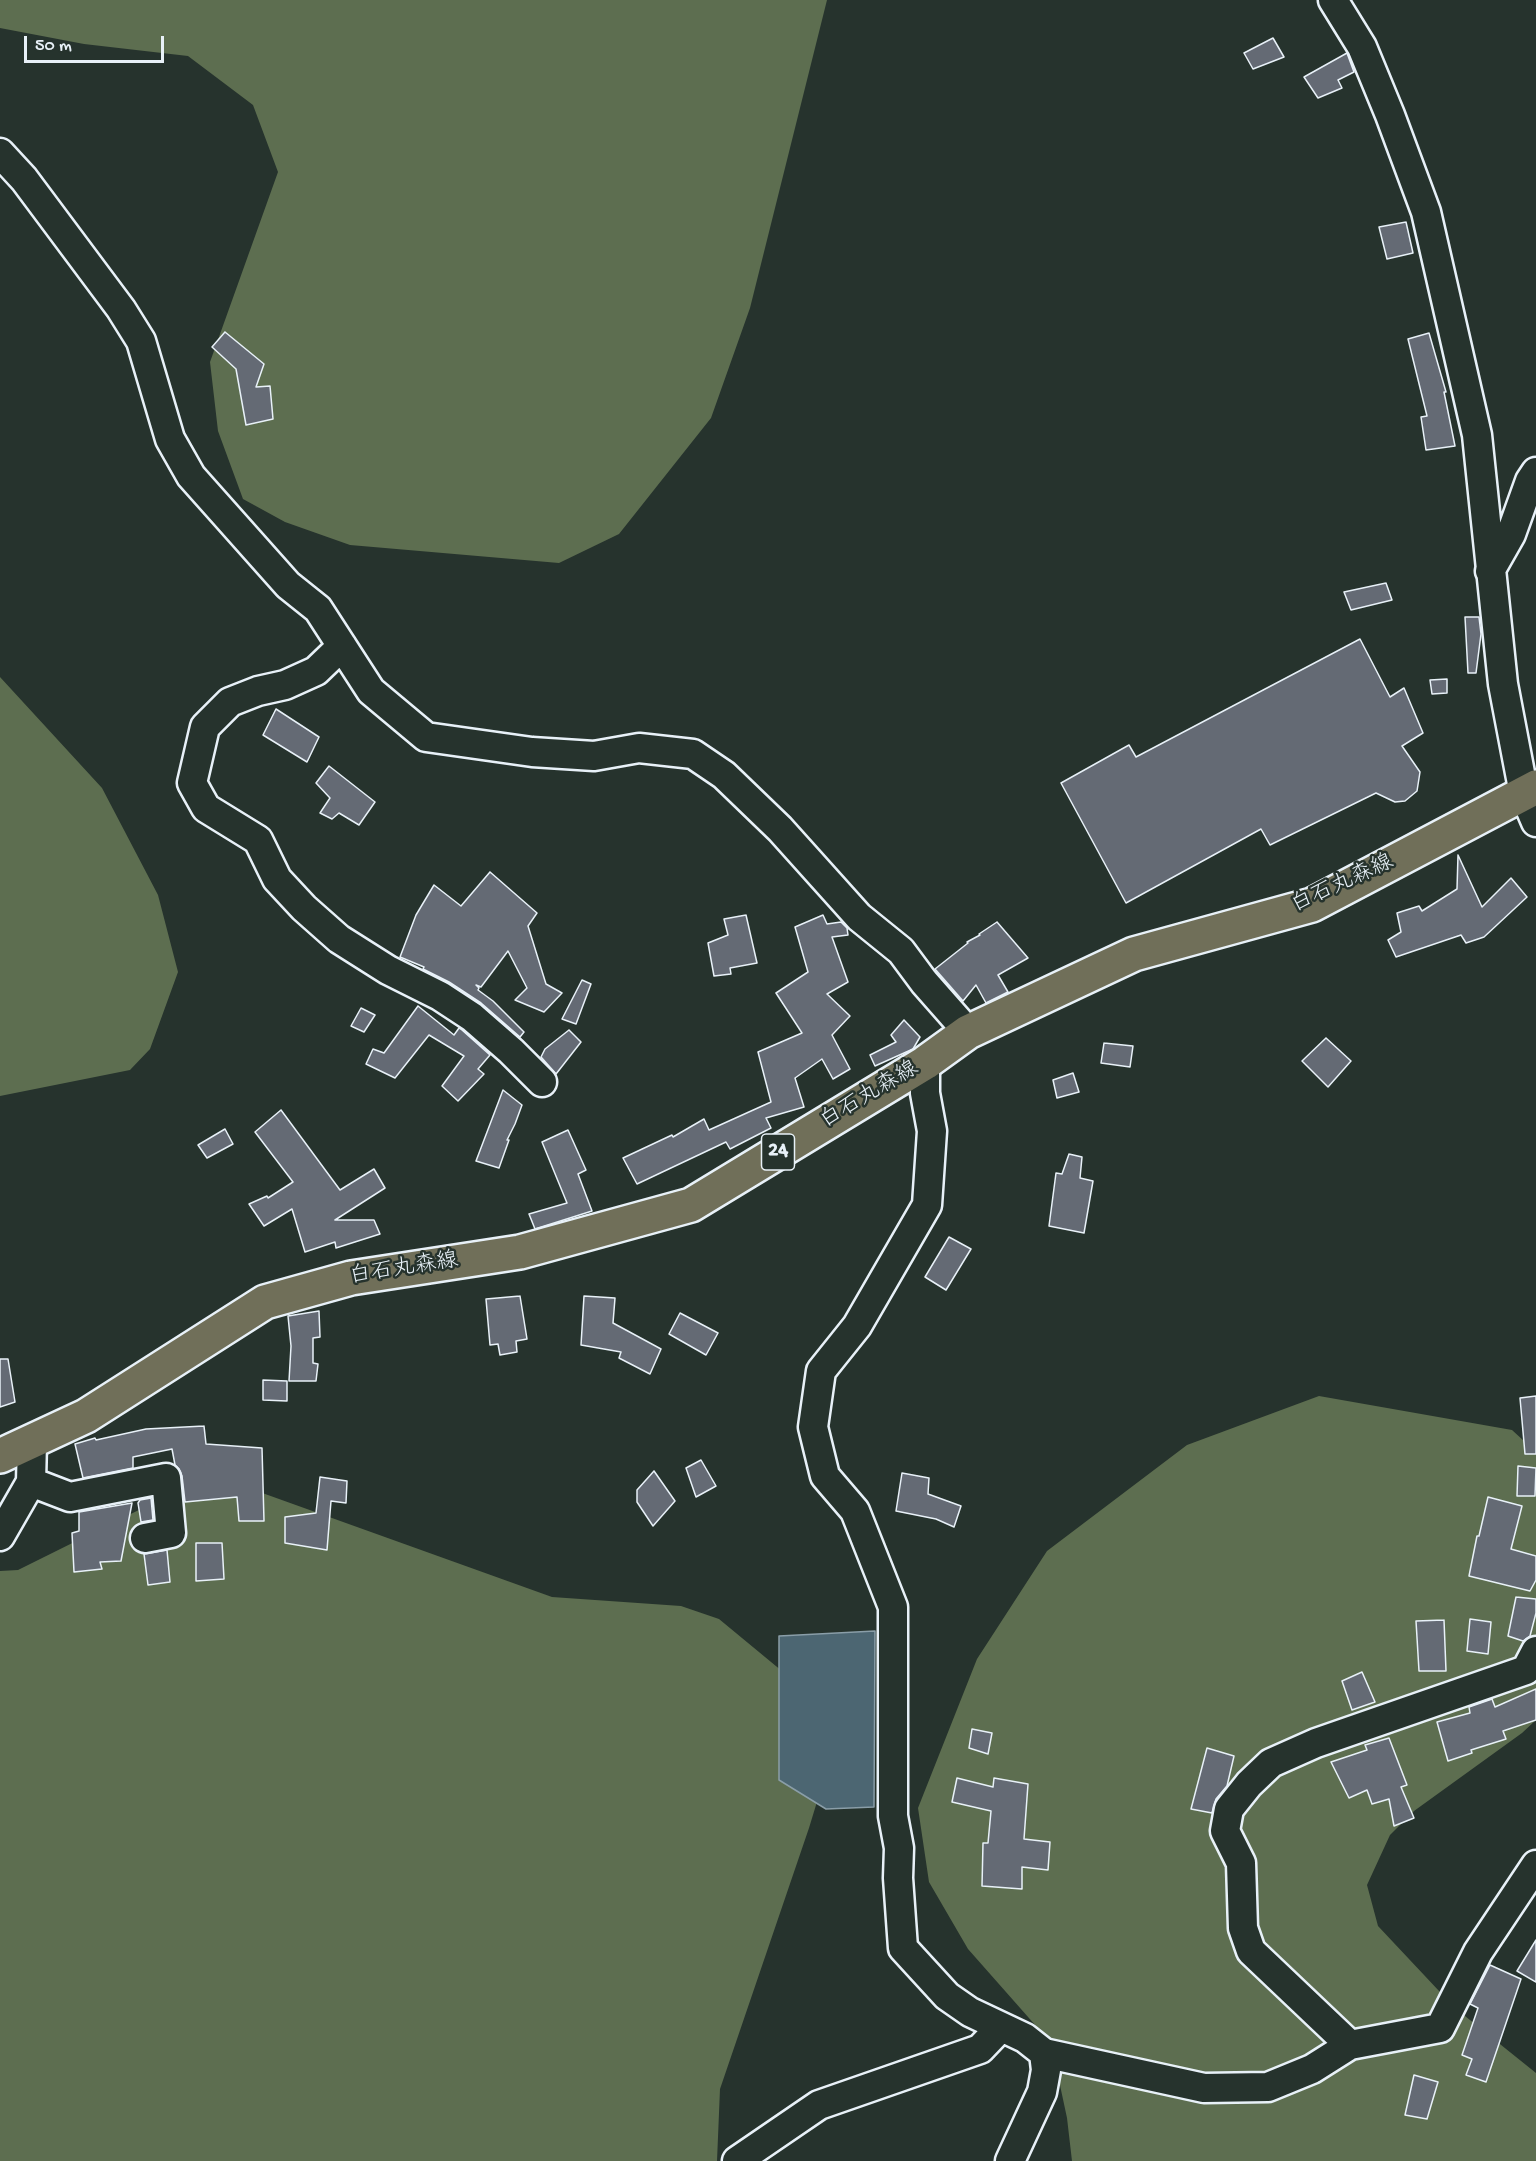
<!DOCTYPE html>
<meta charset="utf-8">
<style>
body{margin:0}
#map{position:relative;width:1536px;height:2161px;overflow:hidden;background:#26332d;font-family:"Gochi Hand",sans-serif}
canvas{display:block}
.scale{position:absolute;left:24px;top:36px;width:140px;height:27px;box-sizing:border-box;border:3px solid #e8f1f8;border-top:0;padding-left:8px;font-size:18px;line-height:21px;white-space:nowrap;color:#e8f1f8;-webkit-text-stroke:4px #26332d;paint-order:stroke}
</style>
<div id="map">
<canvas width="1536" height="2161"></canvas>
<div class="scale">50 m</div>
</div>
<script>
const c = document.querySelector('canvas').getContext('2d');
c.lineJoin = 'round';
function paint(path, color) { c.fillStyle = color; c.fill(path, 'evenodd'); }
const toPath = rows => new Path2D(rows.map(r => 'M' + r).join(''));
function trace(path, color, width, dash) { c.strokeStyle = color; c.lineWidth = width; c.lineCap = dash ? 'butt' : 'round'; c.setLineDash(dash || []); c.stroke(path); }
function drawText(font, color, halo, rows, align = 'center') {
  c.font = font + ' "Gochi Hand","Klee One",sans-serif'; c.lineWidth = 5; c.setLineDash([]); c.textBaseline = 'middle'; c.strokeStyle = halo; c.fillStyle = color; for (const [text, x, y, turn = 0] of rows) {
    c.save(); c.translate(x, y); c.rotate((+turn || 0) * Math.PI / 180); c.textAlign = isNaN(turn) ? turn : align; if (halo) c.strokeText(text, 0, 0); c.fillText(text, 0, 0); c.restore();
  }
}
const green = toPath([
 [0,0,827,0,750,308,711,418,619,534,559,563,350,545,285,522,243,499,218,431,210,362,278,172,253,105,188,56,84,44,0,28],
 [0,677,102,788,158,895,178,972,150,1049,130,1070,0,1096],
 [1319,1396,1512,1430,1536,1452,1536,1720,1522,1733,1414,1811,1390,1835,1367,1885,1378,1926,1455,2008,1536,2073,1536,2161,1072,2161,1067,2118,1051,2043,968,1949,929,1882,918,1808,977,1659,1047,1551,1187,1445],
 [254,1490,552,1597,681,1606,719,1619,834,1714,834,1746,809,1828,720,2089,717,2161,0,2161,0,1571,18,1570,167,1496]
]);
const water = toPath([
 [875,1631,874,1807,826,1809,779,1780,779,1636,875,1631]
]);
const building = toPath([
 [1273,38,1284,57,1253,69,1244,53,1273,38],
 [1347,53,1354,72,1338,80,1342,88,1318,98,1304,77,1347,53],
 [1406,222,1413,253,1387,259,1379,227,1406,222],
 [225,332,264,364,256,387,270,386,273,419,246,425,236,369,212,347,225,332],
 [1429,333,1446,392,1444,392,1455,446,1426,450,1421,417,1427,416,1408,339,1429,333],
 [1386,583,1392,600,1351,610,1344,592,1386,583],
 [1465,617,1479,617,1481,634,1476,673,1468,673,1465,617],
 [1360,639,1390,697,1404,688,1423,733,1402,746,1420,772,1417,791,1405,801,1395,802,1376,793,1270,845,1261,829,1126,903,1061,783,1129,745,1136,757,1360,639],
 [1447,679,1447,693,1432,694,1430,680,1447,679],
 [276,709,319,737,307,762,263,735,276,709],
 [329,766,375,802,359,825,339,813,332,819,320,813,330,798,316,783,329,766],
 [1458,855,1482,907,1511,878,1527,897,1484,937,1466,943,1461,935,1396,957,1388,940,1401,932,1397,913,1419,906,1422,911,1457,889,1458,855],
 [490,872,537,913,528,926,546,984,562,993,544,1012,515,1000,527,988,508,951,481,987,476,985,479,988,478,990,493,1001,524,1032,520,1037,481,1003,449,982,423,969,424,967,400,957,416,915,434,885,461,906,490,872],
 [746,915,757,963,730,968,731,974,714,976,708,943,728,935,724,919,746,915],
 [823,915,827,924,841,922,847,928,848,935,832,937,848,982,827,994,850,1016,832,1035,850,1069,833,1079,822,1059,795,1078,804,1107,766,1118,771,1128,730,1149,726,1142,637,1184,623,1158,672,1135,673,1137,704,1119,709,1130,771,1102,758,1052,802,1033,776,993,808,972,795,927,823,915],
 [997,922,1028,958,998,975,1008,992,986,1003,976,985,963,1001,935,969,968,943,967,942,980,935,979,934,997,922],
 [582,980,591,984,576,1024,562,1019,582,980],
 [418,1006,454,1035,459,1028,462,1030,490,1055,478,1069,484,1074,458,1101,442,1086,464,1056,429,1035,395,1078,366,1064,373,1049,384,1053,418,1006],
 [361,1008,375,1015,364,1032,351,1026,361,1008],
 [904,1020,920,1037,913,1049,875,1066,870,1055,896,1042,891,1035,904,1020],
 [569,1030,581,1042,556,1074,541,1057,545,1049,569,1030],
 [1326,1038,1351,1061,1328,1087,1302,1061,1326,1038],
 [1104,1043,1133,1046,1130,1067,1101,1063,1104,1043],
 [1073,1073,1079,1092,1057,1098,1053,1080,1073,1073],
 [503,1090,522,1105,515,1124,507,1140,509,1140,499,1168,476,1161,503,1090],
 [281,1110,340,1190,374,1169,385,1188,335,1220,374,1220,380,1234,336,1248,335,1242,305,1252,292,1209,264,1226,249,1204,267,1196,268,1198,293,1182,255,1132,281,1110],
 [225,1129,233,1144,207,1158,198,1145,225,1129],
 [568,1130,586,1170,578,1174,592,1211,535,1229,529,1214,567,1203,542,1142,568,1130],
 [1069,1154,1082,1157,1080,1178,1093,1181,1084,1233,1049,1226,1056,1173,1062,1174,1069,1154],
 [949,1237,971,1249,946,1290,925,1277,949,1237],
 [520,1296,527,1339,516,1341,517,1352,500,1355,498,1344,490,1345,486,1299,520,1296],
 [584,1296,615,1298,613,1323,661,1349,650,1374,619,1358,621,1352,581,1345,584,1296],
 [319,1311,320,1337,313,1338,313,1363,318,1364,316,1381,289,1381,291,1346,288,1316,319,1311],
 [680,1313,718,1333,706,1355,669,1334,680,1313],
 [0,1359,8,1359,15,1402,0,1407,0,1359],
 [263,1380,287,1381,287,1401,263,1400,263,1380],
 [1536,1396,1536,1454,1525,1454,1520,1398,1536,1396],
 [204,1426,206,1444,262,1448,264,1521,239,1521,237,1497,185,1502,182,1476,179,1469,175,1465,172,1449,133,1457,133,1468,83,1478,75,1444,95,1438,96,1440,146,1429,204,1426],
 [701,1460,716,1486,696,1497,686,1468,701,1460],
 [1518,1466,1536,1468,1535,1496,1517,1496,1518,1466],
 [654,1471,675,1501,653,1526,637,1502,637,1490,654,1471],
 [902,1473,929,1478,928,1494,961,1506,954,1527,936,1519,896,1511,902,1473],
 [320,1477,347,1481,346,1503,331,1501,327,1550,285,1543,285,1517,316,1513,320,1477],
 [1488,1497,1522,1506,1511,1549,1536,1556,1536,1580,1530,1591,1469,1576,1477,1536,1479,1536,1488,1497],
 [151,1498,153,1520,141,1522,138,1503,140,1500,151,1498],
 [132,1503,121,1561,100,1562,102,1569,74,1572,72,1533,79,1531,79,1512,132,1503],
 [196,1543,222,1543,224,1579,196,1581,196,1543],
 [167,1550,170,1582,148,1585,144,1554,167,1550],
 [1516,1597,1536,1599,1536,1613,1530,1636,1523,1641,1508,1636,1516,1597],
 [1470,1619,1491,1622,1488,1654,1467,1651,1470,1619],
 [1444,1620,1446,1671,1419,1671,1416,1621,1444,1620],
 [1362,1672,1375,1702,1352,1710,1342,1681,1362,1672],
 [1536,1689,1536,1720,1503,1731,1506,1739,1471,1750,1472,1753,1448,1761,1437,1722,1470,1713,1469,1707,1492,1699,1495,1707,1536,1689],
 [972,1729,992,1733,988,1754,969,1748,972,1729],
 [1389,1738,1407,1785,1401,1787,1414,1818,1394,1826,1389,1799,1372,1804,1367,1790,1349,1798,1331,1762,1367,1750,1365,1745,1389,1738],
 [1207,1748,1234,1756,1227,1786,1216,1799,1212,1813,1191,1809,1207,1748],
 [957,1778,993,1787,994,1778,1028,1784,1024,1839,1050,1842,1048,1870,1022,1867,1022,1889,982,1886,983,1843,988,1843,991,1811,952,1802,957,1778],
 [1536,1940,1536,1982,1517,1971,1536,1940],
 [1490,1965,1521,1979,1486,2082,1466,2075,1472,2059,1462,2055,1478,2008,1470,2004,1490,1965],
 [1414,2075,1438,2082,1427,2119,1405,2115,1414,2075]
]);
const minor = toPath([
 [1333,0,1362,47,1390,115,1426,212,1477,435,1503,684,1524,794,1536,822],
 [0,153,24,179,121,309,141,341,170,439,191,476,288,585,318,609,371,691,426,737,532,752,594,756,639,748,693,754,724,775,780,829,859,917,901,951,924,982,968,1032],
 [1490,571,1511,534,1530,481,1536,472],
 [342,646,316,671,285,685,258,691,230,702,205,727,192,783,206,808,258,840,277,879,304,908,339,939,388,970,440,996,472,1017,511,1051,542,1082],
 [925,1063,925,1093,932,1131,927,1205,857,1326,821,1371,813,1427,825,1476,855,1511,893,1607,893,1816,899,1848,898,1878,903,1948,947,1996,970,2012,1025,2038,1044,2053,1204,2088,1268,2087,1312,2069,1350,2045,1440,2028,1478,1952,1536,1865],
 [31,1482,70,1497,166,1478,171,1533,145,1538],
 [0,1536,31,1482,32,1441],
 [1350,2045,1251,1951,1243,1928,1241,1863,1225,1831,1229,1809,1249,1784,1271,1763,1316,1743,1526,1670,1536,1651],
 [737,2161,819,2105,980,2049,1001,2027],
 [1010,2161,1042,2092,1046,2070,1044,2053]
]);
const major = toPath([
 [0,1456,86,1416,265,1302,351,1278,520,1252,691,1205,925,1063,968,1032,1134,954,1312,905,1536,787]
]);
const shields = [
 [778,1152,33]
];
const shieldNames = [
 ["24",778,1152]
];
const streetNames = [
 ["白石丸森線",1343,885,-25],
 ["白石丸森線",870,1096,-31],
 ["白石丸森線",404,1270,-9]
];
paint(green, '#5d6e50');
paint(water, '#4c6672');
trace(water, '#8a9ea8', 1.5);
paint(building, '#646a74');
trace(building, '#e8f1f8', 1.5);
trace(minor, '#e8f1f8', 33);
trace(major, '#e8f1f8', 38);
trace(minor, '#26332d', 28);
trace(major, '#706f59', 33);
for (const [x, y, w] of shields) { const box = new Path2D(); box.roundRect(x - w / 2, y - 18, w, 36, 4.5); c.fillStyle = '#26332d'; c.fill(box); trace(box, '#e8f1f8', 1.5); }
drawText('bold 21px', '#e8f1f8', null, shieldNames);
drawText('22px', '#e8f1f8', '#26332d', streetNames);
</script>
